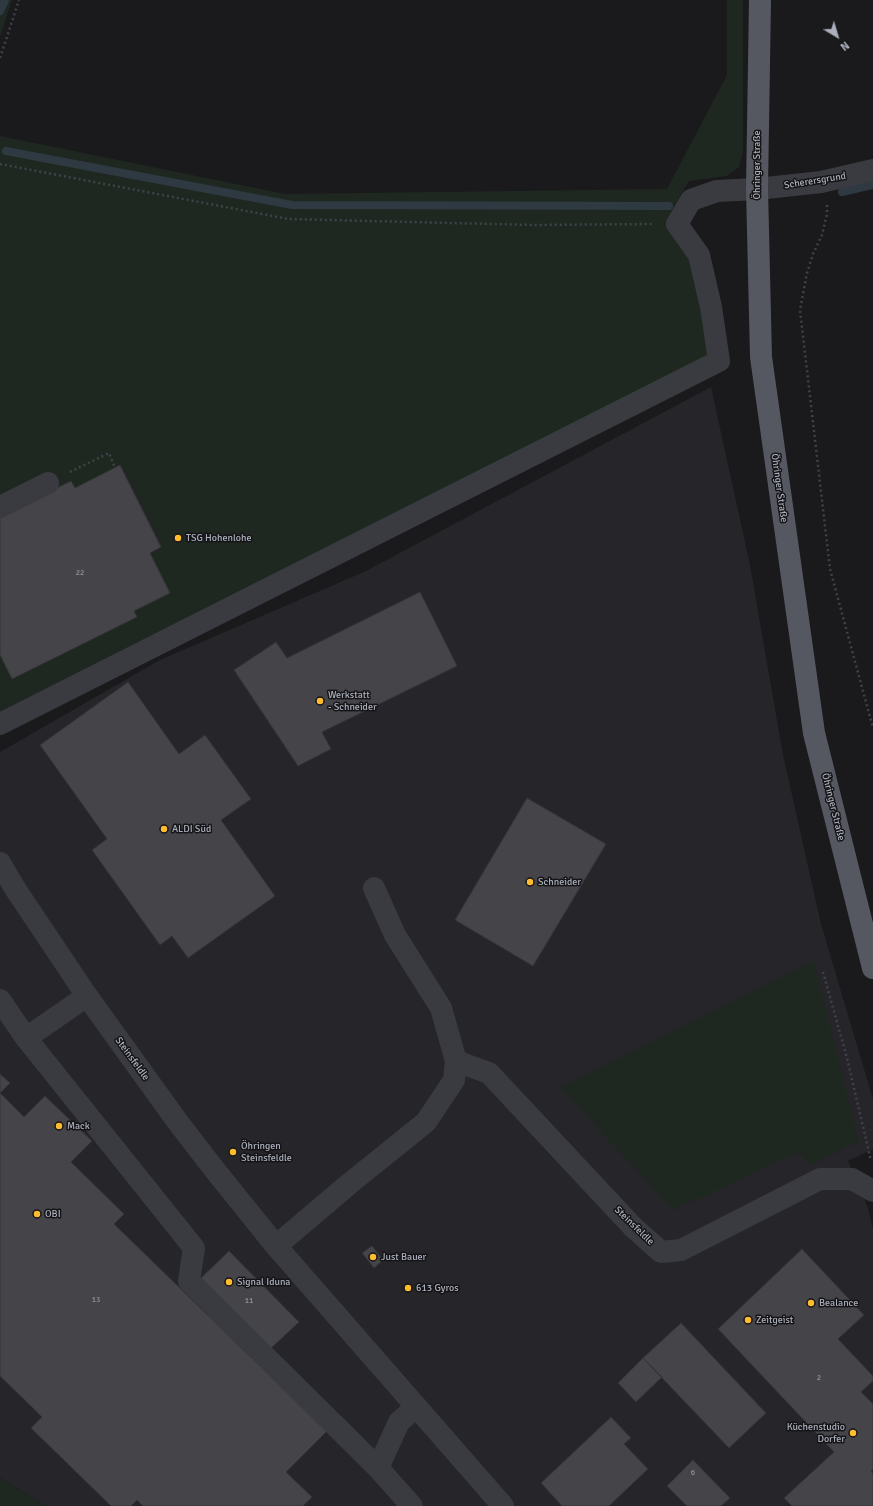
<!DOCTYPE html>
<meta charset="utf-8">
<style>
body{margin:0}
#map{position:relative;width:873px;height:1506px;overflow:hidden;background:#1a1a1c;font-family:Signika,sans-serif}
canvas{display:block}
.north{position:absolute;left:817px;top:16px;width:40px;height:40px;-webkit-text-stroke:3px #151417;paint-order:stroke;rotate:142deg;font-size:11px;font-weight:700;line-height:16px;text-align:center;color:#abb0bc}
.north::after{content:'';display:block;margin:auto;width:14px;height:18px;background:#abb0bc;clip-path:polygon(50% 0,100% 100%,50% 72%,0 100%)}
</style>
<div id="map">
<canvas width="873" height="1506"></canvas>
<div class="north">N</div>
</div>
<script>
const c = document.querySelector('canvas').getContext('2d');
c.lineJoin = 'round';
function paint(path, color) { c.fillStyle = color; c.fill(path, 'evenodd'); }
const toPath = rows => new Path2D(rows.map(r => 'M' + r).join(''));
function trace(path, color, width, dash) { c.strokeStyle = color; c.lineWidth = width; c.lineCap = dash ? 'butt' : 'round'; c.setLineDash(dash || []); c.stroke(path); }
function drawText(font, color, halo, rows, align = 'center') {
  c.font = font + ' Signika,sans-serif'; c.lineWidth = 3; c.setLineDash([]); c.textBaseline = 'middle'; c.strokeStyle = halo; c.fillStyle = color; for (const [text, x, y, turn = 0] of rows) {
    c.save(); c.translate(x, y); c.rotate((+turn || 0) * Math.PI / 180); c.textAlign = isNaN(turn) ? turn : align; if (halo) c.strokeText(text, 0, 0); c.fillText(text, 0, 0); c.restore();
  }
}
const built = toPath([
 [711,387,750,565,783,755,821,924,873,1099,873,1149,848,1161,868,1208,873,1229,873,1506,46,1506,0,1478,0,752,160,660,366,571]
]);
const green = toPath([
 [0,0,12,0,0,37],
 [727,0,743,0,743,152,739,167,727,176,689,181,675,205,674,230,695,259,712,359,0,716,0,136,285,194,667,189,727,75],
 [814,961,859,1141,810,1166,798,1152,674,1210,560,1088],
 [0,1478,46,1506,0,1506]
]);
const stream = toPath([
 [0,11,5,0],
 [6,151,292,205,669,206],
 [842,192,873,185]
]);
const building = toPath([
 [120,465,161,547,150,553,170,593,134,611,137,617,12,679,0,655,0,516,71,481,75,488,120,465],
 [420,592,457,666,322,732,331,749,298,766,234,670,276,642,287,658,420,592],
 [128,682,179,754,205,735,251,799,221,820,275,896,188,958,172,936,160,945,92,850,107,839,40,745,128,682],
 [527,798,606,844,533,966,455,920,527,798],
 [0,1074,10,1083,0,1093,24,1117,45,1096,92,1141,71,1162,124,1214,114,1224,327,1431,286,1472,312,1497,303,1506,143,1506,137,1500,131,1506,111,1506,31,1428,42,1417,0,1376,0,1074],
 [372,1246,383,1260,374,1268,362,1253,372,1246],
 [802,1249,864,1315,838,1339,873,1376,873,1381,861,1392,873,1404,873,1469,871,1471,873,1474,873,1506,792,1506,784,1498,834,1452,718,1329,802,1249],
 [229,1251,299,1322,268,1351,199,1280,229,1251],
 [681,1323,766,1413,729,1448,643,1358,681,1323],
 [643,1358,662,1377,636,1402,618,1383,643,1358],
 [611,1417,631,1438,624,1444,648,1469,609,1506,562,1506,541,1483,611,1417],
 [693,1460,730,1498,721,1506,687,1506,667,1486,693,1460]
]);
const path = toPath([
 [0,58,19,0],
 [0,164,288,219,533,225,652,224],
 [827,205,827,214,822,235,813,254,807,273,800,310,830,569,873,728],
 [70,472,109,453,115,468],
 [823,972,847,1058,871,1161]
]);
const minor = toPath([
 [0,507,48,483],
 [0,724,719,361,711,307,699,255,677,224,691,200,717,191,757,189,821,182,873,170],
 [0,863,16,890,87,996,177,1121,214,1169,276,1246,503,1506],
 [0,1000,26,1038,194,1248,189,1281,378,1468,412,1506],
 [26,1038,87,996],
 [456,1061,489,1073,633,1227,661,1252,681,1250,820,1179,852,1179,873,1191],
 [276,1246,349,1184,426,1122,454,1080,456,1061,441,1008,395,935,374,888],
 [378,1468,399,1422,416,1407]
]);
const major = toPath([
 [760,0,757,189,761,357,814,733,873,968]
]);
const markers = [
 [178,538,4,"#ffbc2f"],
 [320,701,4,"#ffbc2f"],
 [164,829,4,"#ffbc2f"],
 [530,882,4,"#ffbc2f"],
 [59,1126,4,"#ffbc2f"],
 [233,1152,4,"#ffbc2f"],
 [37,1214,4,"#ffbc2f"],
 [373,1257,4,"#ffbc2f"],
 [229,1282,4,"#ffbc2f"],
 [408,1288,4,"#ffbc2f"],
 [811,1303,4,"#ffbc2f"],
 [748,1320,4,"#ffbc2f"],
 [853,1433,4,"#ffbc2f"]
];
const numberNames = [
 ["22",80,573],
 ["13",96,1300],
 ["11",249,1301],
 ["2",819,1378],
 ["6",693,1473]
];
const streetNames = [
 ["Öhringer Straße",757,165,-90],
 ["Scherersgrund",815,181,-9],
 ["Öhringer Straße",779,488,82],
 ["Öhringer Straße",833,807,76],
 ["Steinsfeldle",132,1059,54],
 ["Steinsfeldle",634,1226,44]
];
const poiNames = [
 ["TSG Hohenlohe",186,538],
 ["Werkstatt",328,695],
 ["- Schneider",328,707],
 ["ALDI Süd",172,829],
 ["Schneider",538,882],
 ["Mack",67,1126],
 ["Öhringen",241,1146],
 ["Steinsfeldle",241,1158],
 ["OBI",45,1214],
 ["Just Bauer",381,1257],
 ["Signal Iduna",237,1282],
 ["613 Gyros",416,1288],
 ["Bealance",819,1303],
 ["Zeitgeist",756,1320],
 ["Küchenstudio",845,1427,"right"],
 ["Dorfer",845,1439,"right"]
];
paint(built, '#262529');
paint(green, '#1f2820');
trace(stream, '#2e3942', 8);
paint(building, '#444449');
trace(building, '#343338', 1);
trace(path, '#404249', 2.5, [2, 3]);
trace(minor, '#3a3b41', 22);
trace(major, '#565861', 22);
for (const [x, y, r, color] of markers) { const dot = new Path2D(); dot.arc(x, y, r, 0, 2 * Math.PI); c.fillStyle = color; c.fill(dot); trace(dot, '#151417', 1.5); }
drawText('8px', '#91959f', null, numberNames);
drawText('10px', '#abb0bc', '#151417', streetNames);
drawText('10px', '#abb0bc', '#151417', poiNames, 'left');
</script>
